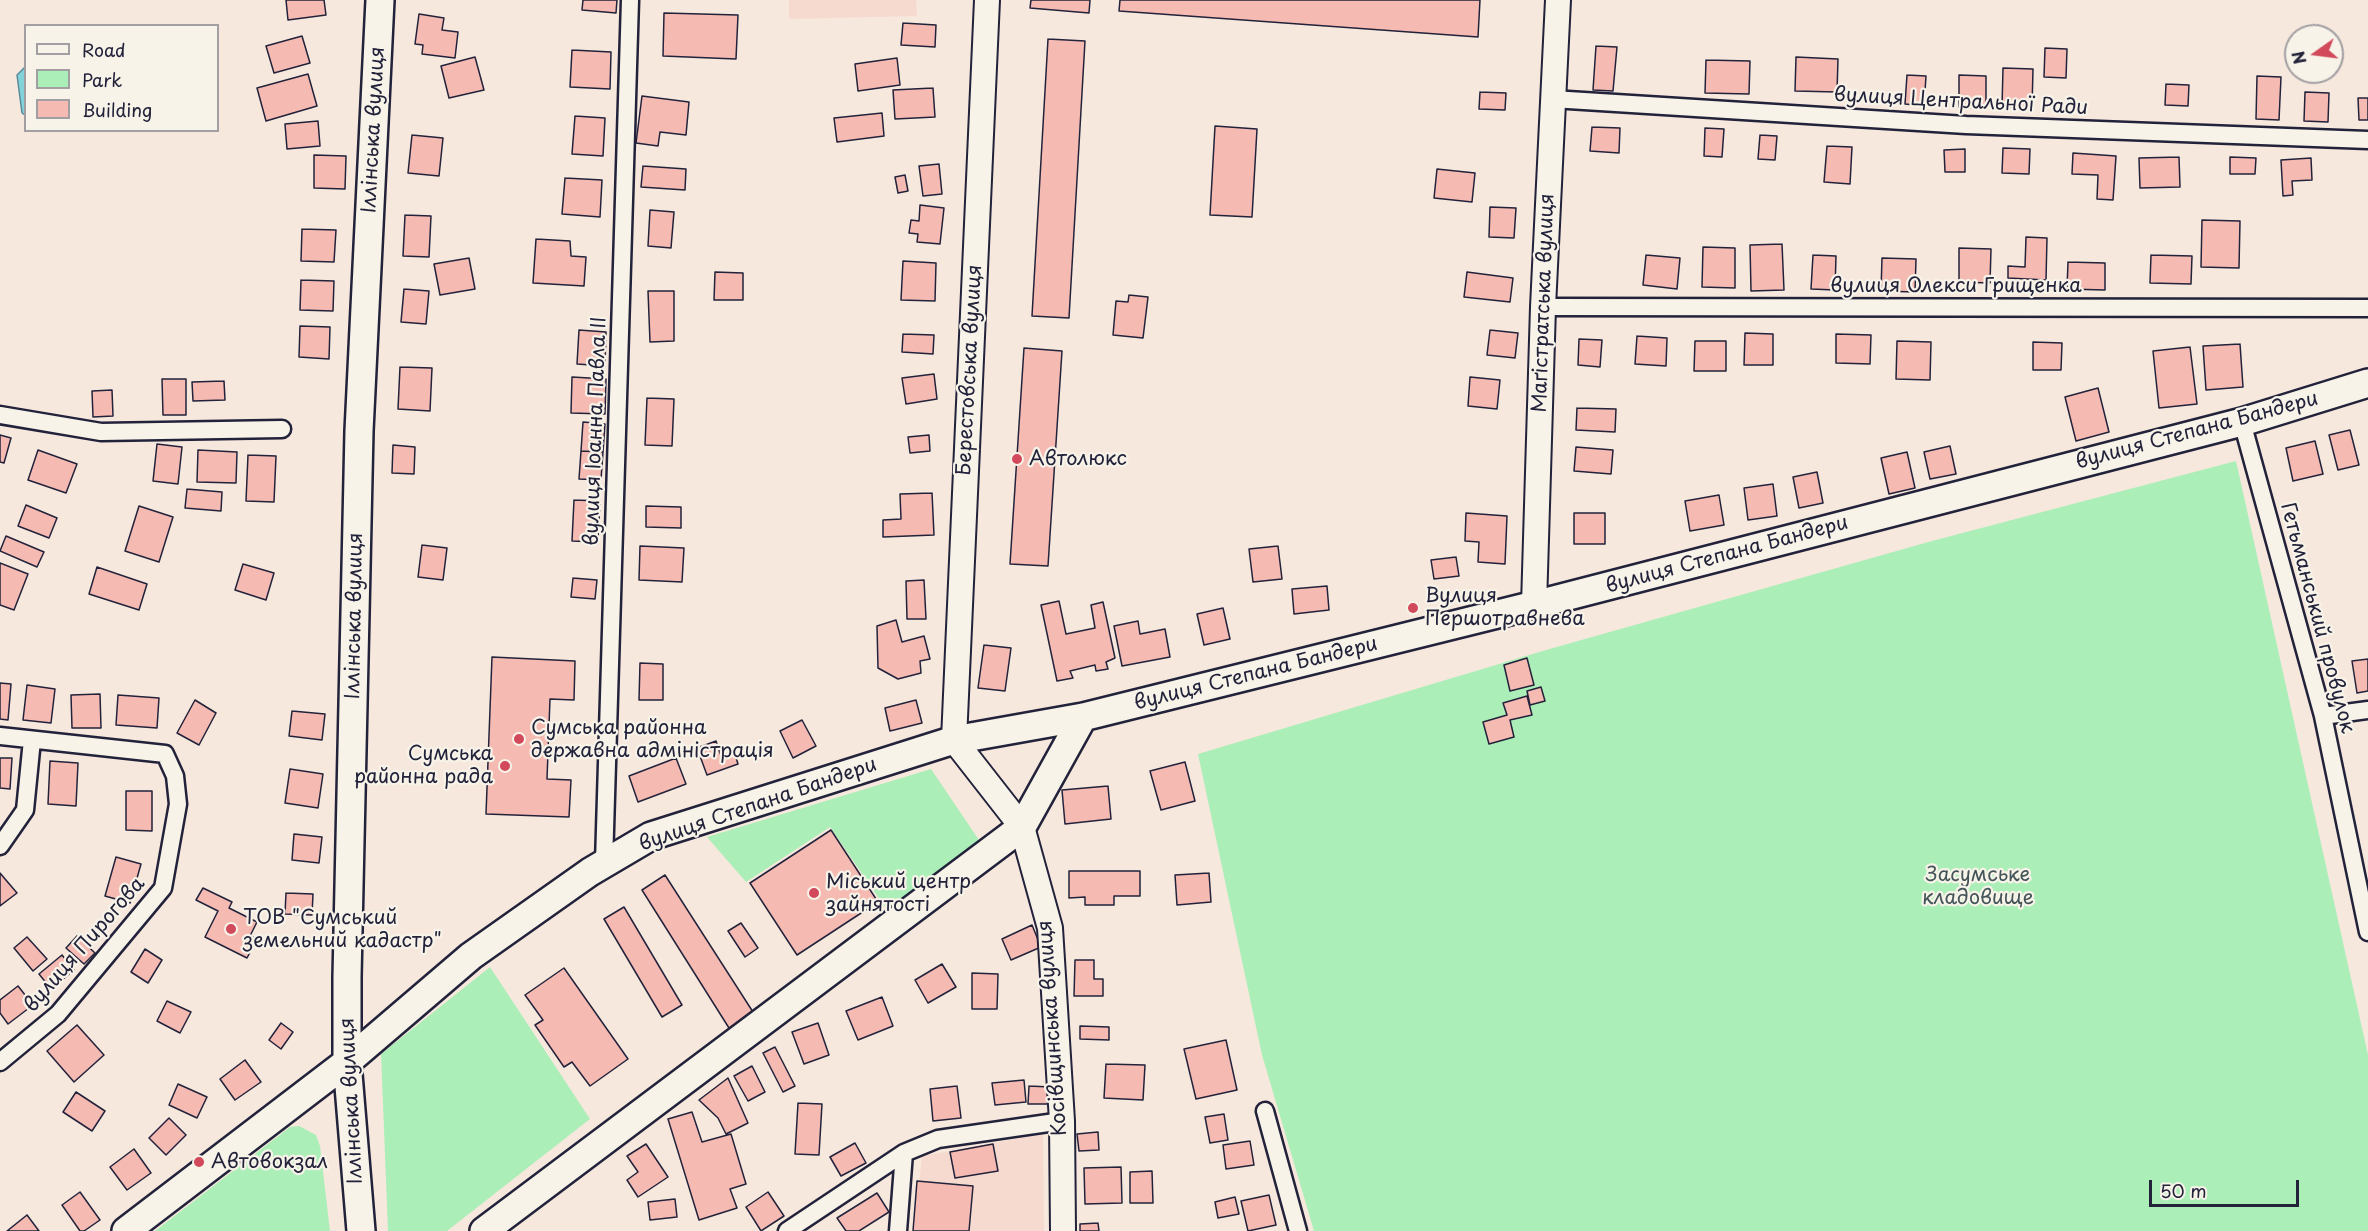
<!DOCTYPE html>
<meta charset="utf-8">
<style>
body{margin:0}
#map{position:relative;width:2368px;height:1231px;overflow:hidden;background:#f7e8dd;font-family:"Playpen Sans",sans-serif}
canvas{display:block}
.legend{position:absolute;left:24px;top:24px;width:195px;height:108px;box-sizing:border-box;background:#f7f3e8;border:2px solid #a29fa3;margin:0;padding:8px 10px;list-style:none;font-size:18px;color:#22223b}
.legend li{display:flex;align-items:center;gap:12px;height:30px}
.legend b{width:30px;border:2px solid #a29fa3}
.north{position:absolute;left:2284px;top:24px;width:60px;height:60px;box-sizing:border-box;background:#f7f3e8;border:2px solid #a29fa3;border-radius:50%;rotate:256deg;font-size:16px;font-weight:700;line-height:24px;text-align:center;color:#22223b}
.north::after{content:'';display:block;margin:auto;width:21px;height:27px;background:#d1495b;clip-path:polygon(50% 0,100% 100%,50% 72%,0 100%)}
.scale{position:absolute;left:2149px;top:1180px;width:150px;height:27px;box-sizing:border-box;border:3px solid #22223b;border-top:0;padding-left:8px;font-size:18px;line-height:21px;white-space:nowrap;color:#22223b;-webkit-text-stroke:4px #f7f3e8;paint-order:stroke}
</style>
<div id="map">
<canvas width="2368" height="1231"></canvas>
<ul class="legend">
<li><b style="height:8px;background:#f7f3e8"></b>Road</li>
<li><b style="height:16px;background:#aceeb8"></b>Park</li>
<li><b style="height:16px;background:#f5bab2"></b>Building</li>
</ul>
<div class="north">N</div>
<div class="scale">50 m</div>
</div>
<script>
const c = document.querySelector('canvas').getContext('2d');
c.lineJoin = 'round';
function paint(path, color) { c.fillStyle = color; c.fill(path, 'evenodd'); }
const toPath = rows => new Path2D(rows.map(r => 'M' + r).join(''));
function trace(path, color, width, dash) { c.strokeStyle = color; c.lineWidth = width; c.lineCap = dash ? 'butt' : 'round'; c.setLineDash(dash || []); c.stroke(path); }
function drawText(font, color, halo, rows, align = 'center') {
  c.font = font + ' "Playpen Sans",sans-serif'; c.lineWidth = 4.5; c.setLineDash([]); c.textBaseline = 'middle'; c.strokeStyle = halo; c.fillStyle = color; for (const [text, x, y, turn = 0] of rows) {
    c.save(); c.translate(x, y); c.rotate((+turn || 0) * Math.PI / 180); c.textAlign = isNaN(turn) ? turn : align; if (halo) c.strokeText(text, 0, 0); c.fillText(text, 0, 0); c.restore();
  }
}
const built = toPath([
 [789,0,916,0,917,16,789,19],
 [1043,1134,1044,1231,914,1231,922,1156]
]);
const green = toPath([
 [2236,461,2368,1055,2368,1231,1314,1231,1262,1055,1198,754,1546,650,1932,541],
 [931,769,979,840,889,913,830,827,746,882,707,837],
 [490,967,590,1119,447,1231,388,1231,381,1054],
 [299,1126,316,1135,320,1146,330,1231,155,1231,290,1127]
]);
const water = toPath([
 [25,67,25,115,22,113,17,75,25,67]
]);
const building = toPath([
 [286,0,324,0,326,15,288,20,286,0],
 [583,0,617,0,616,13,582,10,583,0],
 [1031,0,1090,0,1089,13,1030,8,1031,0],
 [1120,0,1480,0,1478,37,1119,11,1120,0],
 [664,13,738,15,736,59,663,56,664,13],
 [419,14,444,18,442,30,458,32,455,58,422,54,423,45,415,44,419,14],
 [903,23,936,25,935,47,901,45,903,23],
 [302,36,310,63,274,73,266,46,302,36],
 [1048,39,1085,41,1069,318,1032,316,1048,39],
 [1596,46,1617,47,1613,91,1593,90,1596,46],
 [2045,48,2067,49,2066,78,2044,77,2045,48],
 [572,50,611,52,610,89,570,87,572,50],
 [475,57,484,90,449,98,441,66,475,57],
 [1796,57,1838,59,1837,92,1795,91,1796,57],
 [897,58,900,85,858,91,855,64,897,58],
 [1706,60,1750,61,1749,94,1705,93,1706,60],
 [2003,68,2033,69,2032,108,2002,107,2003,68],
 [308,74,317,106,266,121,257,88,308,74],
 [1907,75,1926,76,1924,106,1905,104,1907,75],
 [1959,75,1986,76,1986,108,1959,107,1959,75],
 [2257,76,2281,77,2279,120,2256,119,2257,76],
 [2166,84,2189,85,2188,106,2165,105,2166,84],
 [933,88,935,117,895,119,893,90,933,88],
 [1480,92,1506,93,1505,110,1479,109,1480,92],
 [2305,92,2329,93,2328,122,2304,121,2305,92],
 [642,96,689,102,686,135,660,132,658,146,636,143,642,96],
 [2358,98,2368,98,2368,120,2359,120,2358,98],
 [882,113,884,136,837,142,834,118,882,113],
 [575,116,605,118,603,156,572,154,575,116],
 [318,121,320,146,287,149,285,124,318,121],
 [1215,126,1257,129,1252,217,1210,215,1215,126],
 [1592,127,1620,128,1619,153,1590,151,1592,127],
 [1705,128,1724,129,1722,157,1704,156,1705,128],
 [412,135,443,138,439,176,408,173,412,135],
 [1760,135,1777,136,1775,160,1758,159,1760,135],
 [1827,146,1852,147,1850,184,1824,182,1827,146],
 [2003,148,2030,149,2029,174,2002,173,2003,148],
 [1965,149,1965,172,1945,172,1944,150,1965,149],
 [2073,153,2116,156,2113,200,2097,199,2098,175,2072,174,2073,153],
 [314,155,346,156,345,189,314,188,314,155],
 [2179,157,2180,187,2140,188,2139,158,2179,157],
 [2230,157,2256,158,2255,174,2230,174,2230,157],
 [2311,158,2312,180,2292,181,2293,195,2283,196,2281,160,2311,158],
 [939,164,942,194,923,196,919,166,939,164],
 [643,166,686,169,685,190,641,187,643,166],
 [1437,169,1475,173,1472,202,1434,198,1437,169],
 [905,175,908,191,898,193,895,177,905,175],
 [565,178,602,180,600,217,562,214,565,178],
 [920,205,944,208,940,244,917,242,918,234,909,233,911,220,919,221,920,205],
 [1490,207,1516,208,1514,238,1489,237,1490,207],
 [650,210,674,212,671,248,648,246,650,210],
 [405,215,431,216,429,257,403,256,405,215],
 [2202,220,2240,221,2239,268,2201,267,2202,220],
 [302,229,336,230,334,262,301,261,302,229],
 [2026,237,2047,238,2046,280,2008,278,2008,266,2025,267,2026,237],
 [536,239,570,241,571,256,586,257,584,286,533,283,536,239],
 [1782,244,1784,290,1751,291,1750,245,1782,244],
 [1703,247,1735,248,1735,288,1702,287,1703,247],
 [1959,248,1991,249,1990,283,1959,282,1959,248],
 [1646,255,1680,258,1677,289,1643,285,1646,255],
 [1813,255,1836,256,1835,290,1811,289,1813,255],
 [2151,255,2192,256,2191,284,2150,283,2151,255],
 [469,258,475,289,440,295,434,264,469,258],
 [1882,258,1916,259,1915,292,1881,291,1882,258],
 [903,261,936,263,935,301,901,300,903,261],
 [2068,262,2105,263,2105,290,2067,289,2068,262],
 [715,272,743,273,743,300,714,300,715,272],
 [1467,272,1513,278,1510,302,1464,297,1467,272],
 [301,280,334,281,333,311,300,310,301,280],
 [404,289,429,291,426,324,401,322,404,289],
 [648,291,674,291,674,341,650,342,648,291],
 [1129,295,1148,297,1143,338,1113,335,1116,301,1128,302,1129,295],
 [300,326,330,327,329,359,299,357,300,326],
 [579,330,606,332,605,366,577,364,579,330],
 [1490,330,1518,333,1515,358,1487,355,1490,330],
 [1745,333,1773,334,1773,365,1744,365,1745,333],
 [903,334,934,335,933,354,902,352,903,334],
 [1836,334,1871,335,1870,364,1836,363,1836,334],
 [1637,336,1667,338,1666,366,1635,364,1637,336],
 [1579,339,1602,340,1600,367,1578,365,1579,339],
 [1695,341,1726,341,1726,371,1694,371,1695,341],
 [1897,341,1931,342,1930,380,1896,379,1897,341],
 [2033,342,2062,343,2061,370,2033,370,2033,342],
 [2240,344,2243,387,2206,390,2203,346,2240,344],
 [2190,347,2197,404,2159,408,2153,351,2190,347],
 [1024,348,1062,351,1048,566,1010,564,1024,348],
 [400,367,432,368,430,411,398,409,400,367],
 [934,374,937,399,906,404,902,378,934,374],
 [572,377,606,379,605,414,571,413,572,377],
 [1470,377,1500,380,1497,409,1468,406,1470,377],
 [162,379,186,379,186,415,163,415,162,379],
 [224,381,225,400,193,401,192,382,224,381],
 [2098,388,2109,432,2076,441,2065,397,2098,388],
 [112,390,113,416,93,417,92,391,112,390],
 [647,398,674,399,672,446,645,445,647,398],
 [1577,408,1616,409,1615,432,1576,430,1577,408],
 [583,422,605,424,603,452,581,451,583,422],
 [2350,430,2359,465,2338,470,2329,435,2350,430],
 [0,435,11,438,4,463,0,462,0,435],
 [929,435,930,451,910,453,908,437,929,435],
 [2315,441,2323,474,2293,481,2286,448,2315,441],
 [157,444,182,447,178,484,153,481,157,444],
 [393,445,415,447,414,474,392,473,393,445],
 [1950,446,1956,474,1930,479,1924,452,1950,446],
 [1576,447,1613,450,1611,474,1574,471,1576,447],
 [38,450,77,464,66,493,28,480,38,450],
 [198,450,237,452,236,483,197,482,198,450],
 [581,451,603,452,601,480,579,479,581,451],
 [1907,452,1915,488,1889,494,1881,458,1907,452],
 [248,455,276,456,274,502,246,501,248,455],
 [1817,472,1823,503,1799,508,1793,477,1817,472],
 [1773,484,1777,516,1748,520,1744,488,1773,484],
 [187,489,222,492,221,511,185,508,187,489],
 [932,493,934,535,883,537,883,520,901,519,900,494,932,493],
 [1719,495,1724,525,1690,531,1685,501,1719,495],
 [574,500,600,501,598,542,572,541,574,500],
 [26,505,57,518,49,538,18,526,26,505],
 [139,506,173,517,159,562,125,551,139,506],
 [646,506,681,507,681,528,646,527,646,506],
 [1466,513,1507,516,1505,564,1478,562,1479,542,1465,541,1466,513],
 [1574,513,1605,513,1605,544,1574,544,1574,513],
 [6,536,44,552,37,567,0,551,6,536],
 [422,545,447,548,443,580,418,577,422,545],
 [640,546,684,548,682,582,639,580,640,546],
 [1278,546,1282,579,1253,582,1249,549,1278,546],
 [1456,557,1459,576,1434,579,1431,560,1456,557],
 [0,563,28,574,14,610,0,605,0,563],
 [243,564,274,573,266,600,235,590,243,564],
 [97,567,147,584,139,610,89,594,97,567],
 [573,578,597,580,595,599,571,597,573,578],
 [924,580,926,619,907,619,906,581,924,580],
 [1327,586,1329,610,1294,614,1292,589,1327,586],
 [1059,601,1066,634,1095,628,1091,605,1103,602,1115,658,1106,662,1108,669,1096,671,1095,665,1070,671,1073,678,1057,681,1041,605,1059,601],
 [1223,608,1230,639,1204,645,1197,614,1223,608],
 [896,620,902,642,924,636,930,659,920,661,921,673,898,679,878,668,877,626,896,620],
 [1138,621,1140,634,1165,629,1170,657,1122,666,1114,626,1138,621],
 [984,645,1011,648,1005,691,978,688,984,645],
 [492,657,575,661,574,700,550,699,547,779,571,780,569,817,486,814,492,657],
 [1527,658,1534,685,1510,691,1504,665,1527,658],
 [2368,659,2368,691,2357,693,2352,661,2368,659],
 [640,663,663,664,663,700,639,700,640,663],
 [0,683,11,684,8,720,0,719,0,683],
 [27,685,55,689,51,723,23,720,27,685],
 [1541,687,1545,701,1530,705,1527,691,1541,687],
 [100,694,101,728,72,728,71,695,100,694],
 [118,695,159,698,157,728,116,725,118,695],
 [1527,696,1532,715,1510,720,1514,737,1489,744,1483,722,1507,715,1503,703,1527,696],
 [195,700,216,713,199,745,177,733,195,700],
 [916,700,922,723,890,731,885,708,916,700],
 [292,711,325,714,322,740,289,736,292,711],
 [802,720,816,746,793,758,780,731,802,720],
 [716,741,721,756,734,751,738,764,707,775,697,748,716,741],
 [0,758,12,758,10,789,0,788,0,758],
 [676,758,686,784,638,802,629,776,676,758],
 [50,761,78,763,76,806,48,804,50,761],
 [1185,762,1195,801,1161,810,1150,771,1185,762],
 [290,769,323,774,318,808,285,803,290,769],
 [1108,786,1111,819,1065,824,1062,790,1108,786],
 [126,791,152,791,152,831,126,830,126,791],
 [831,830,878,902,797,955,750,883,831,830],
 [294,834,322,837,319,863,292,860,294,834],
 [116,857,141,864,130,903,105,896,116,857],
 [1069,871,1140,871,1140,896,1114,896,1114,905,1085,905,1085,897,1069,898,1069,871],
 [0,873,17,893,0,906,0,873],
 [1209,873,1211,902,1177,905,1175,875,1209,873],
 [665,875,753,1012,729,1028,642,890,665,875],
 [203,888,232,902,229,908,257,922,250,936,257,939,247,958,205,937,218,911,196,900,203,888],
 [286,893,313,894,312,915,285,914,286,893],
 [624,907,682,1005,662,1017,604,919,624,907],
 [741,923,758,948,745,957,728,931,741,923],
 [1032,925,1041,947,1011,960,1002,939,1032,925],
 [77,936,95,953,84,964,66,948,77,936],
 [27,937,47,959,33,971,14,948,27,937],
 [145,949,162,960,148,983,131,972,145,949],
 [62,955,74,970,51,989,39,974,62,955],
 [1075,960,1094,960,1094,979,1103,979,1103,996,1074,996,1075,960],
 [942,964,956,987,928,1003,915,980,942,964],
 [564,968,628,1059,590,1086,572,1062,564,1067,535,1025,543,1020,525,995,564,968],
 [972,973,998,974,997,1009,972,1009,972,973],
 [18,986,33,1005,8,1024,0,1013,0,1000,18,986],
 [882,997,893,1026,858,1040,846,1011,882,997],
 [167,1001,191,1012,180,1033,157,1021,167,1001],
 [281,1023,293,1032,281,1049,269,1040,281,1023],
 [818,1023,829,1055,804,1064,792,1032,818,1023],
 [77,1025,104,1055,74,1082,47,1051,77,1025],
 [1080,1026,1109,1027,1109,1040,1080,1039,1080,1026],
 [1226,1040,1237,1090,1196,1099,1184,1049,1226,1040],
 [775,1047,795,1086,783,1092,763,1053,775,1047],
 [245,1060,261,1082,235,1100,220,1079,245,1060],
 [1106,1064,1145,1065,1143,1100,1104,1098,1106,1064],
 [752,1066,765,1092,748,1101,734,1076,752,1066],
 [728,1078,748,1123,726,1134,718,1118,699,1100,728,1078],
 [1024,1080,1026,1102,995,1105,992,1083,1024,1080],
 [178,1084,207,1097,197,1118,169,1105,178,1084],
 [957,1086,961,1118,933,1121,930,1089,957,1086],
 [1029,1086,1050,1087,1050,1104,1028,1104,1029,1086],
 [76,1092,105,1111,92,1131,63,1112,76,1092],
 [798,1103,822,1104,819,1155,795,1154,798,1103],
 [692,1112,702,1142,731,1134,746,1184,730,1189,737,1208,699,1220,668,1119,692,1112],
 [1224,1114,1228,1140,1210,1143,1205,1117,1224,1114],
 [169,1118,186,1135,166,1155,149,1138,169,1118],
 [1098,1132,1099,1150,1079,1151,1077,1134,1098,1132],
 [1250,1141,1254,1165,1226,1169,1223,1145,1250,1141],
 [855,1143,866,1163,841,1176,830,1157,855,1143],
 [646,1144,668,1177,638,1197,627,1180,638,1172,627,1156,646,1144],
 [993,1144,998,1171,955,1178,950,1152,993,1144],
 [134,1149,151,1173,127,1190,110,1167,134,1149],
 [1121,1167,1122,1203,1085,1204,1084,1168,1121,1167],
 [1152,1171,1153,1203,1130,1203,1130,1172,1152,1171],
 [917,1181,973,1186,969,1231,913,1231,917,1181],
 [80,1192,100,1220,84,1231,80,1231,62,1205,80,1192],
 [768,1192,784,1216,761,1231,746,1207,768,1192],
 [877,1193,889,1212,859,1231,846,1231,837,1218,877,1193],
 [1269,1195,1276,1225,1248,1231,1241,1201,1269,1195],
 [1235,1197,1239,1214,1218,1218,1215,1202,1235,1197],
 [675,1199,677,1217,650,1220,648,1202,675,1199],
 [27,1215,39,1231,7,1231,27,1215],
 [1098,1223,1099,1231,1080,1231,1080,1224,1098,1223]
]);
const street = toPath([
 [1552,99,1966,125,2368,140],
 [1543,307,2368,308],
 [0,415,101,432,282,429],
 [2242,422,2323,716,2368,932],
 [2323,716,2368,710],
 [0,736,165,754,175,776,178,804,163,888,58,1014,0,1062],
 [0,846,25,810,32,740],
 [604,863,630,0],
 [1265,1111,1298,1231],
 [787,1231,904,1153,938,1139,1062,1121],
 [898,1231,904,1153]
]);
const secondary = toPath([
 [987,0,954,740,1022,827,1050,928,1062,1121,1063,1231],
 [1534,605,1543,307,1558,0]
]);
const primary = toPath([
 [126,1231,347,1062,471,956,590,872,651,836,954,740,1083,717,1534,605,2242,422,2368,383],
 [361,1231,347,1062,347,977,359,431,380,0],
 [484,1231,1022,827,1083,717]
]);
const markers = [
 [1017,459,6,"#d1495b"],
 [1413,608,6,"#d1495b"],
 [519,739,6,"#d1495b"],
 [505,766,6,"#d1495b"],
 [814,893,6,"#d1495b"],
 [231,929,6,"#d1495b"],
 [199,1162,6,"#d1495b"]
];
const streetNames = [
 ["вулиця Центральної Ради",1961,102,3],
 ["Іллінська вулиця",374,130,-87],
 ["вулиця Олекси Грищенка",1956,286],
 ["Маґістратська вулиця",1544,303,-88],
 ["Берестовська вулиця",970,370,-87],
 ["вулиця Іоанна Павла II",596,431,-88],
 ["вулиця Степана Бандери",2197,431,-15],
 ["вулиця Степана Бандери",1727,555,-15],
 ["Іллінська вулиця",355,616,-89],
 ["Гетьманський провулок",2317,618,75],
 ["вулиця Степана Бандери",1256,674,-14],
 ["вулиця Степана Бандери",758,805,-19],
 ["вулиця Пирогова",85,945,-49],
 ["Косівщинська вулиця",1053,1028,-94],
 ["Іллінська вулиця",352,1101,-93]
];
const poiNames = [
 ["Автолюкс",1029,459],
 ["Вулиця",1425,596],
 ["Першотравнева",1425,619],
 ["Сумська районна",531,728],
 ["державна адміністрація",531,751],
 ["Сумська",493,754,"right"],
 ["районна рада",493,777,"right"],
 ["Міський центр",826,882],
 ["зайнятості",826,905],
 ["ТОВ \"Сумський",243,918],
 ["земельний кадастр\"",243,941],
 ["Автовокзал",211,1162]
];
const parkNames = [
 ["Засумське",1978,875],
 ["кладовище",1978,898]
];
paint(built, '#f6dad0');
paint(green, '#aceeb8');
paint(water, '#81d3d9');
trace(water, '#5b8c9a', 1.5);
paint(building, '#f5bab2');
trace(building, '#22223b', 1.5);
trace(street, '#22223b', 21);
trace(secondary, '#22223b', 28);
trace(primary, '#22223b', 32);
trace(street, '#f7f3e8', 16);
trace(secondary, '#f7f3e8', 24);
trace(primary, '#f7f3e8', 27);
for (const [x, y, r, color] of markers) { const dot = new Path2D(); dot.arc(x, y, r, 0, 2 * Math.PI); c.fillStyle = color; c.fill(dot); trace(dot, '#f7f3e8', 2); }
drawText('20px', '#22223b', '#f7f3e8', streetNames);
drawText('20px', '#22223b', '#f7f3e8', poiNames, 'left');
drawText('20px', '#44555a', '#f7f3e8', parkNames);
</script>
